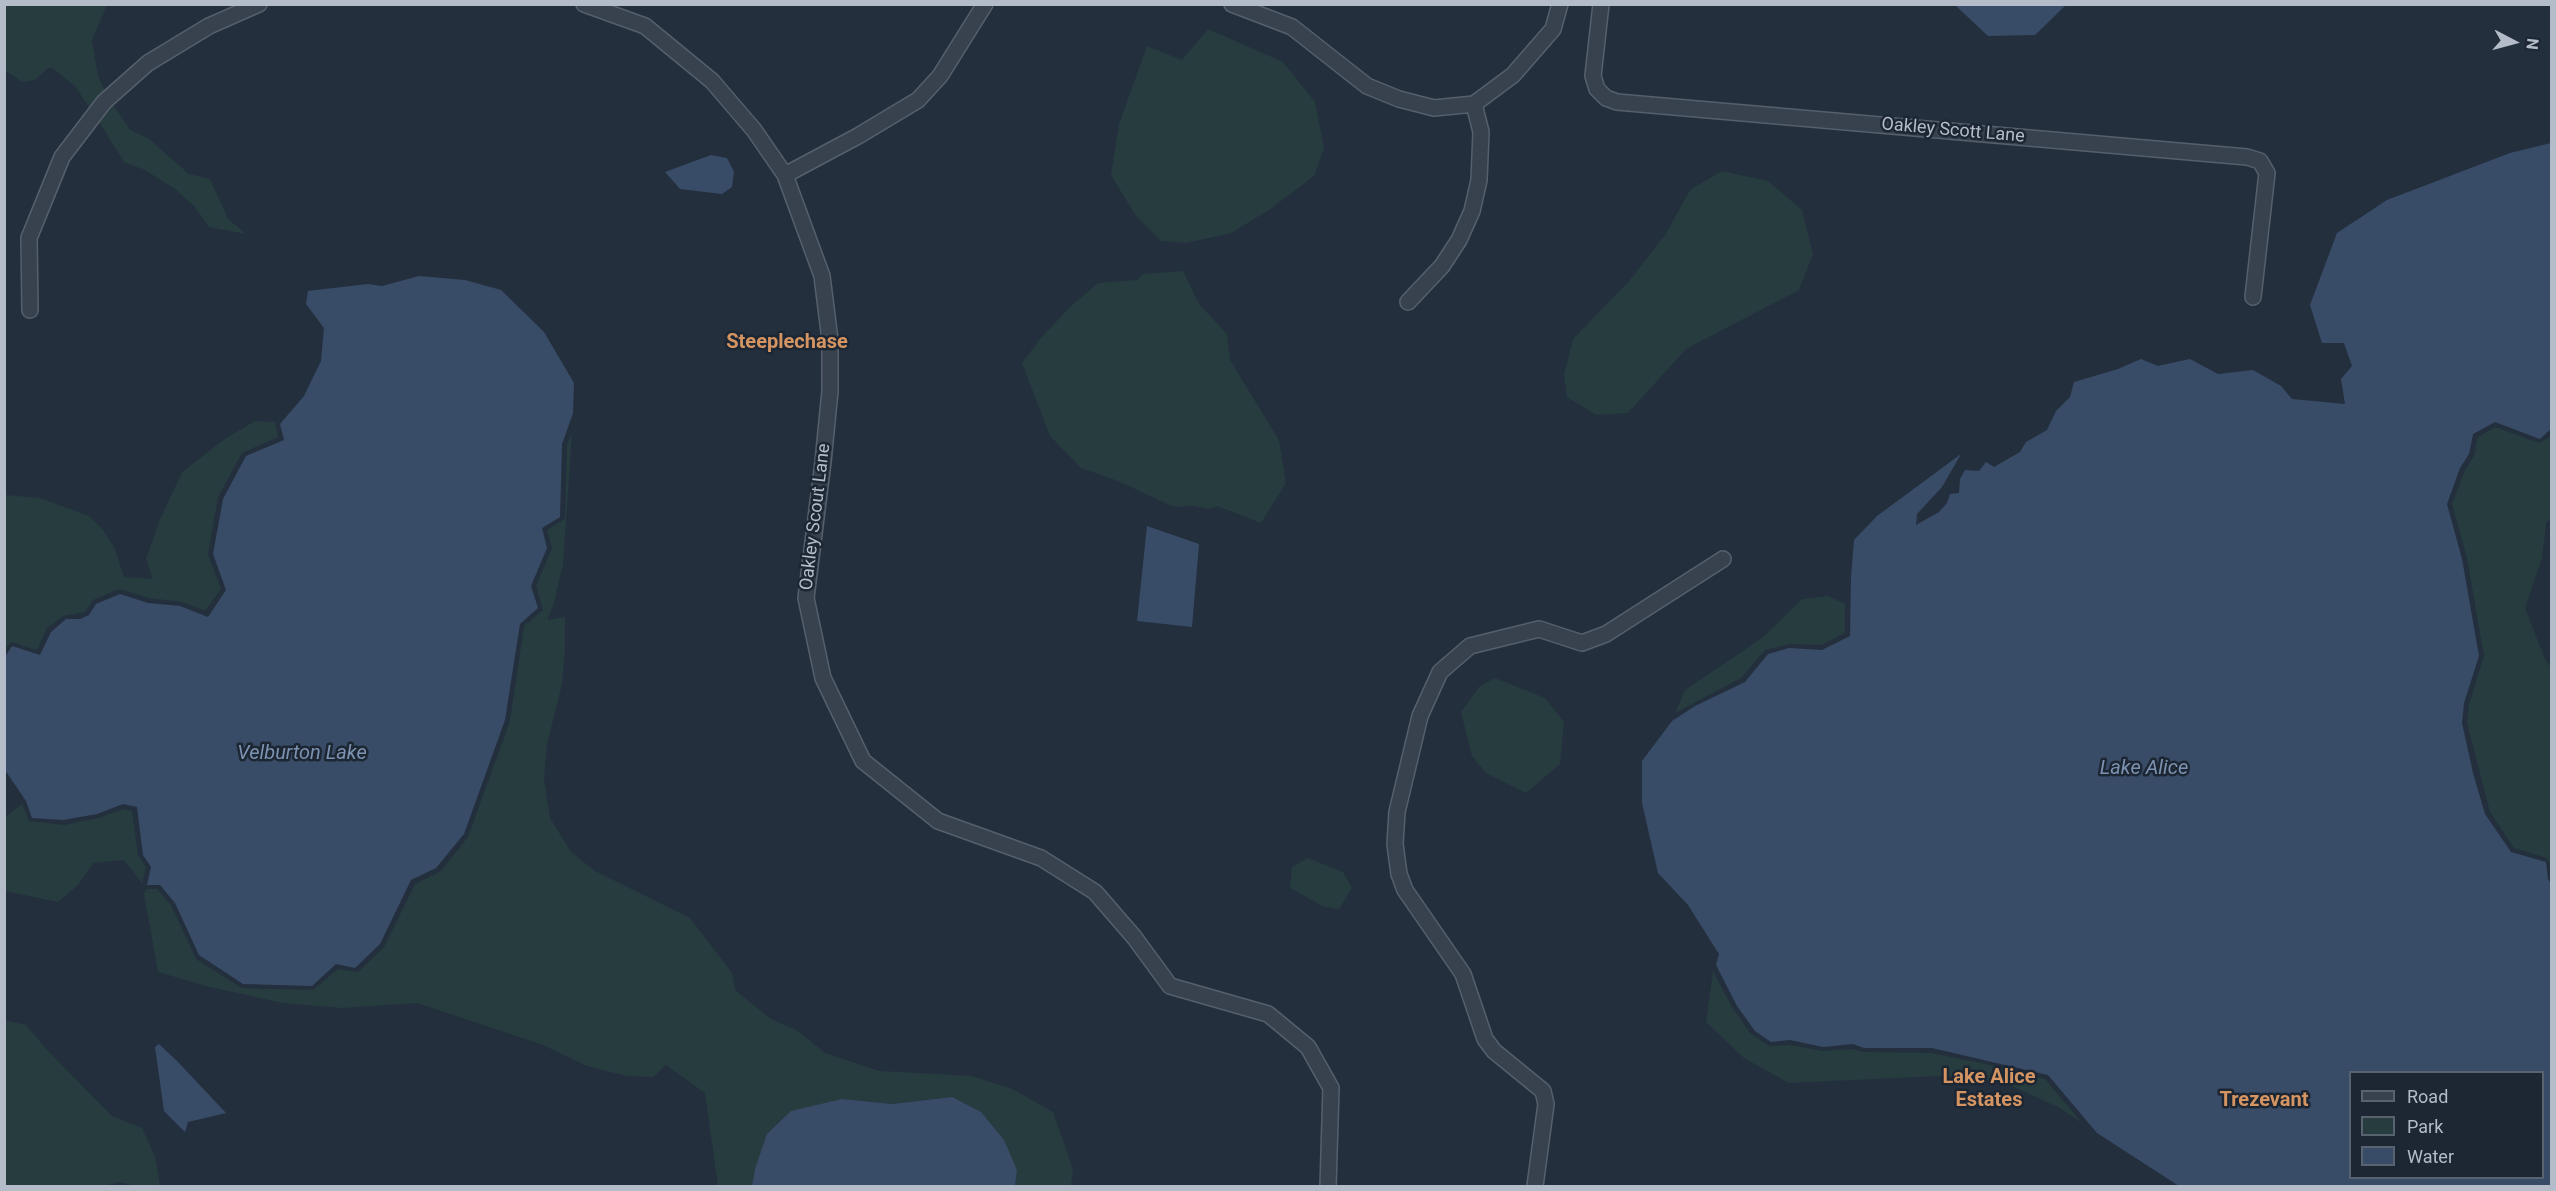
<!DOCTYPE html>
<style>
body{margin:0}
#map{position:relative;width:2556px;height:1191px;overflow:hidden;background:#242f3e;font-family:Roboto,sans-serif}
canvas{display:block}
.frame{position:absolute;inset:0;border:6px solid #b4bcc9;pointer-events:none}
.legend{position:absolute;left:2349px;top:1071px;width:195px;height:108px;box-sizing:border-box;background:#1d2633;border:2px solid #59626f;margin:0;padding:8px 10px;list-style:none;font-size:18px;color:#b4bcc9}
.legend li{display:flex;align-items:center;gap:12px;height:30px}
.legend b{width:30px;border:2px solid #59626f}
.north{position:absolute;left:2484px;top:12px;width:60px;height:60px;-webkit-text-stroke:4px #1d2633;paint-order:stroke;rotate:96deg;font-size:16px;font-weight:700;line-height:24px;text-align:center;color:#b4bcc9}
.north::after{content:'';display:block;margin:auto;width:21px;height:27px;background:#b4bcc9;clip-path:polygon(50% 0,100% 100%,50% 72%,0 100%)}
</style>
<div id="map">
<canvas width="2556" height="1191"></canvas>
<div class="frame"></div>
<ul class="legend">
<li><b style="height:8px;background:#38414e"></b>Road</li>
<li><b style="height:16px;background:#263c3f"></b>Park</li>
<li><b style="height:16px;background:#394c67"></b>Water</li>
</ul>
<div class="north">N</div>
</div>
<script>
const c = document.querySelector('canvas').getContext('2d');
c.lineJoin = 'round';
function paint(path, color) { c.fillStyle = color; c.fill(path, 'evenodd'); }
const toPath = rows => new Path2D(rows.map(r => 'M' + r).join(''));
function trace(path, color, width, dash) { c.strokeStyle = color; c.lineWidth = width; c.lineCap = dash ? 'butt' : 'round'; c.setLineDash(dash || []); c.stroke(path); }
function drawText(font, color, halo, rows, align = 'center') {
  c.font = font + ' Roboto,sans-serif'; c.lineWidth = 5; c.setLineDash([]); c.textBaseline = 'middle'; c.strokeStyle = halo; c.fillStyle = color; for (const [text, x, y, turn = 0] of rows) {
    c.save(); c.translate(x, y); c.rotate((+turn || 0) * Math.PI / 180); c.textAlign = isNaN(turn) ? turn : align; if (halo) c.strokeText(text, 0, 0); c.fillText(text, 0, 0); c.restore();
  }
}
const green = toPath([
 [4,5,107,5,92,40,98,76,106,93,91,110,75,86,52,68,48,68,35,80,22,82,5,70],
 [1208,29,1283,62,1315,102,1324,148,1314,176,1269,210,1231,233,1186,243,1161,241,1136,216,1111,175,1119,124,1147,46,1182,60],
 [112,103,130,130,148,138,189,174,210,179,228,219,246,234,209,227,195,207,175,189,145,170,124,162,98,120],
 [1722,171,1768,181,1802,210,1813,254,1799,290,1686,349,1628,413,1597,415,1567,397,1564,375,1573,339,1630,280,1665,235,1690,190],
 [1183,271,1199,304,1227,334,1230,360,1279,440,1286,483,1261,523,1217,506,1209,509,1193,506,1174,507,1118,481,1081,468,1050,436,1022,363,1040,339,1071,306,1098,283,1137,280,1143,274],
 [255,421,275,422,278,437,242,453,218,497,208,554,221,589,205,611,182,602,149,598,119,589,93,600,85,612,63,616,47,628,37,650,11,642,5,649,5,493,6,495,40,498,89,516,103,530,114,547,124,577,153,579,146,559,159,522,182,472,226,438],
 [2495,427,2539,443,2551,436,2551,518,2546,523,2542,558,2525,608,2545,659,2551,668,2551,866,2547,858,2514,848,2490,812,2467,723,2469,704,2484,656,2467,558,2452,504,2465,470,2474,456,2478,437],
 [572,432,563,565,553,606,547,620,565,617,565,649,562,684,547,744,544,779,550,818,571,852,595,871,690,918,732,973,735,990,771,1019,798,1031,825,1053,879,1071,972,1076,1012,1089,1053,1112,1073,1169,1071,1186,1015,1186,1017,1170,952,1097,892,1104,842,1099,755,1169,752,1186,718,1186,705,1093,666,1065,653,1077,627,1076,587,1066,543,1045,417,1003,342,1008,283,1003,206,986,158,972,144,894,146,889,157,889,171,905,196,959,242,988,313,990,338,969,358,972,384,947,415,884,441,871,468,837,510,721,524,626,543,610,536,586,552,548,547,530,565,519,567,445],
 [1828,596,1845,604,1845,633,1821,645,1789,644,1765,650,1741,678,1675,713,1685,690,1762,638,1802,599],
 [1495,678,1545,698,1564,722,1560,764,1526,793,1486,773,1472,756,1461,712,1479,687],
 [22,804,29,821,64,825,98,818,123,809,132,811,138,855,146,867,142,883,124,860,93,863,78,885,58,902,5,891,5,817],
 [1308,858,1343,872,1352,888,1339,909,1324,907,1290,888,1292,867],
 [1713,971,1732,1007,1750,1033,1769,1046,1790,1045,1823,1051,1852,1049,1864,1052,1931,1053,1981,1063,2045,1079,2082,1123,2060,1108,2001,1081,1939,1076,1789,1083,1744,1058,1706,1022],
 [5,1020,26,1025,49,1052,112,1116,142,1128,155,1156,160,1186,136,1186,119,1182,105,1186,5,1186]
]);
const water = toPath([
 [1955,5,2066,5,2035,35,1988,36],
 [2551,143,2551,429,2540,439,2495,422,2473,434,2469,454,2460,468,2447,504,2462,559,2479,656,2464,703,2462,723,2473,773,2485,814,2511,852,2546,862,2548,879,2551,884,2551,1186,2179,1186,2097,1133,2048,1075,1932,1048,1864,1048,1853,1044,1823,1047,1790,1040,1771,1042,1755,1031,1737,1006,1716,965,1719,954,1688,905,1658,873,1642,803,1642,761,1672,721,1695,706,1745,682,1768,654,1789,648,1822,650,1850,636,1851,577,1854,540,1877,516,1961,454,1942,487,1917,514,1916,525,1939,512,1947,503,1950,494,1959,493,1960,479,1965,470,1979,471,1986,462,1994,467,2020,452,2026,442,2047,430,2056,411,2070,397,2074,382,2118,369,2141,359,2158,366,2190,359,2218,374,2253,370,2281,386,2292,399,2345,404,2341,379,2352,366,2344,343,2322,343,2310,305,2337,233,2387,200,2510,153],
 [2542,1072,2542,1178,2350,1178,2350,1072],
 [711,155,727,158,734,172,732,187,722,194,680,189,665,172],
 [419,276,465,280,501,290,544,332,574,383,573,413,562,444,560,517,542,528,547,548,531,586,538,608,520,624,505,720,464,834,436,868,411,880,380,944,355,968,336,964,312,986,243,984,199,955,175,903,160,885,147,885,151,867,143,855,137,807,123,804,97,814,63,820,32,818,26,801,7,773,5,772,5,657,12,646,40,655,51,632,66,619,80,619,89,615,96,604,120,594,148,603,180,606,208,617,226,590,213,554,223,499,246,456,284,440,280,424,304,396,321,361,324,328,306,304,308,291,368,284,382,286],
 [1147,526,1199,544,1192,627,1137,621],
 [159,1044,177,1061,226,1113,188,1122,185,1132,164,1111,155,1047],
 [952,1097,981,1112,1004,1140,1017,1170,1015,1186,752,1186,755,1169,767,1134,791,1111,842,1099,892,1104]
]);
const minor = toPath([
 [584,4,645,26,712,81,754,130,785,175,822,276,830,340,830,391,823,462,806,598,823,678,863,761,938,821,1041,858,1095,892,1134,937,1170,986,1268,1014,1308,1047,1331,1088,1328,1186],
 [1232,4,1292,27,1367,86,1399,99,1434,108,1474,104,1513,75,1553,29,1560,4],
 [1601,4,1593,76,1597,89,1606,98,1617,102,2247,157,2260,161,2267,173,2253,297],
 [785,175,858,136,918,100,940,76,985,4],
 [1408,302,1442,266,1459,240,1472,211,1479,180,1481,132,1474,104],
 [30,310,29,238,62,157,104,102,148,63,209,26,259,4],
 [1535,1186,1546,1104,1543,1091,1494,1051,1485,1039,1463,974,1405,890,1399,874,1395,844,1397,812,1420,716,1440,672,1470,646,1539,629,1582,643,1606,634,1723,559]
]);
const streetNames = [
 ["Oakley Scott Lane",1953,131,5],
 ["Oakley Scout Lane",816,517,-83]
];
const neighbourhoodNames = [
 ["Steeplechase",787,343],
 ["Lake Alice",1989,1078],
 ["Estates",1989,1101],
 ["Trezevant",2264,1101]
];
const waterNames = [
 ["Velburton Lake",302,754],
 ["Lake Alice",2144,769]
];
paint(green, '#263c3f');
paint(water, '#394c67');
trace(minor, '#565f6c', 18);
trace(minor, '#38414e', 15);
drawText('18px', '#b4bcc9', '#1d2633', streetNames);
drawText('bold 20px', '#d59563', '#1d2633', neighbourhoodNames);
drawText('italic 20px', '#7c92b1', '#1d2633', waterNames);
</script>
